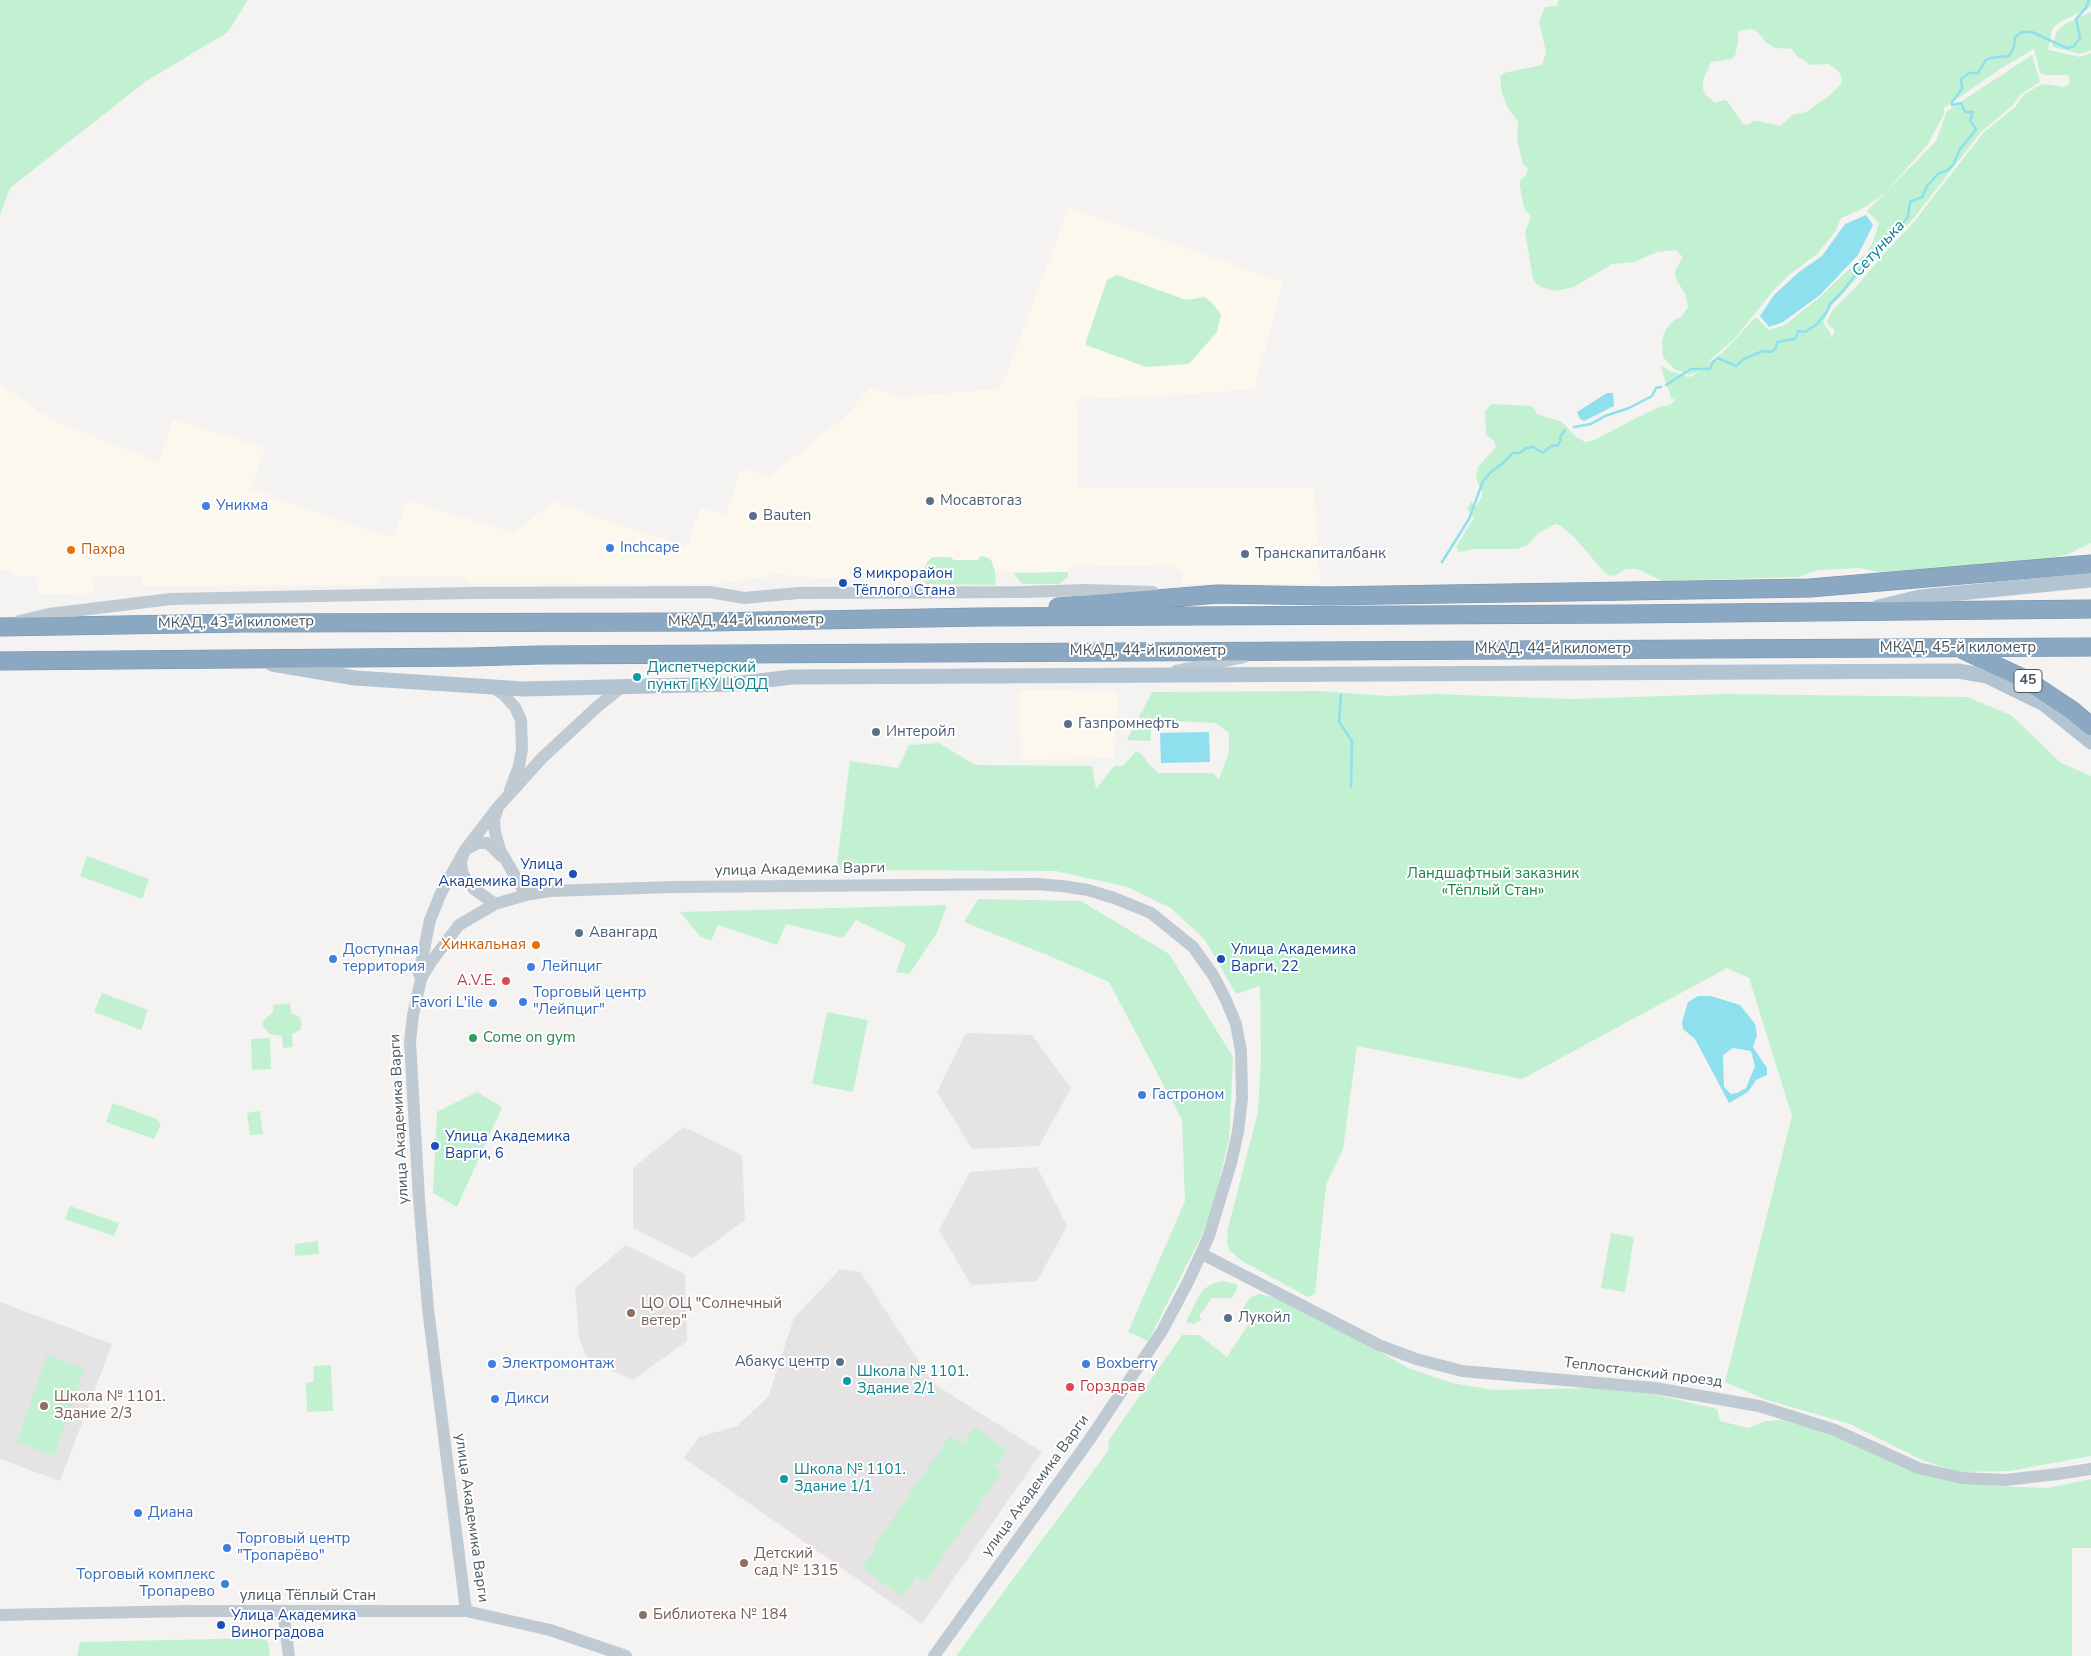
<!DOCTYPE html>
<meta charset="utf-8">
<style>
body{margin:0}
canvas{display:block;background:#f5f2f2}
</style>
<canvas width="2091" height="1656"></canvas>
<script>
const c = document.querySelector('canvas').getContext('2d');
c.lineJoin = 'round';
function paint(path, color) { c.fillStyle = color; c.fill(path, 'evenodd'); }
const toPath = rows => new Path2D(rows.map(r => 'M' + r).join(''));
function trace(path, color, width, dash) { c.strokeStyle = color; c.lineWidth = width; c.lineCap = dash ? 'butt' : 'round'; c.setLineDash(dash || []); c.stroke(path); }
function drawText(font, color, halo, rows, align = 'center') {
  c.font = font + ' "Nunito Sans",sans-serif'; c.lineWidth = 4; c.setLineDash([]); c.textBaseline = 'middle'; c.strokeStyle = halo; c.fillStyle = color; for (const [text, x, y, turn = 0] of rows) {
    c.save(); c.translate(x, y); c.rotate((+turn || 0) * Math.PI / 180); c.textAlign = isNaN(turn) ? turn : align; if (halo) c.strokeText(text, 0, 0); c.fillText(text, 0, 0); c.restore();
  }
}
const commercial = toPath([
 [1069,207,1283,282,1254,389,1165,396,1080,399,1078,409,1077,488,1314,487,1320,584,1183,584,1182,573,1173,565,1070,567,1068,572,912,571,912,578,818,578,768,573,766,577,714,584,469,583,463,576,381,576,378,585,142,586,143,577,93,577,93,593,39,594,39,577,13,575,13,570,0,570,0,383,39,412,61,424,158,462,174,419,265,448,251,489,367,530,394,537,407,500,513,533,554,502,683,546,688,544,700,508,726,515,741,469,770,476,848,414,870,388,901,397,998,389,1004,381],
 [1019,690,1118,691,1114,758,1021,760]
]);
const education = toPath([
 [966,1033,1032,1035,1071,1088,1039,1146,972,1149,937,1092],
 [684,1127,742,1155,745,1220,693,1258,633,1228,633,1168],
 [1037,1167,1067,1226,1037,1281,971,1285,939,1230,970,1172],
 [626,1245,685,1274,687,1341,633,1380,587,1359,579,1338,575,1288],
 [840,1269,860,1272,934,1384,1042,1452,922,1624,684,1458,699,1437,737,1426,768,1397,794,1318],
 [0,1302,112,1344,60,1481,0,1459]
]);
const green = toPath([
 [0,0,248,0,228,32,145,82,10,188,0,215],
 [1559,0,2091,0,2091,7,2060,22,2052,29,2048,50,2080,57,2091,53,2091,543,2066,555,2021,564,1892,575,1860,568,1819,570,1798,577,1662,581,1637,569,1626,569,1616,575,1610,576,1605,573,1574,537,1561,526,1556,524,1539,533,1527,545,1517,549,1474,549,1459,552,1456,547,1474,518,1467,509,1471,502,1476,506,1482,497,1482,492,1476,478,1478,467,1496,447,1494,441,1486,435,1485,412,1491,404,1532,406,1537,414,1562,422,1576,437,1585,442,1595,440,1636,418,1659,407,1670,405,1674,401,1676,397,1672,400,1660,365,1672,372,1691,377,1700,370,1690,375,1674,369,1663,357,1662,340,1666,330,1673,321,1682,316,1688,307,1686,296,1675,277,1675,271,1683,257,1676,250,1657,252,1634,262,1612,264,1574,287,1555,291,1541,287,1536,284,1533,279,1525,232,1531,217,1524,208,1520,187,1520,181,1527,173,1528,168,1523,164,1517,139,1518,121,1508,108,1502,94,1500,77,1504,73,1542,65,1546,52,1539,21,1545,7,1556,6],
 [1752,29,1759,33,1766,43,1776,48,1792,49,1797,56,1811,65,1829,64,1839,72,1842,79,1841,84,1830,95,1806,112,1792,115,1781,126,1758,121,1754,121,1747,125,1743,124,1728,102,1724,100,1715,103,1706,95,1703,89,1703,80,1711,62,1731,59,1735,56,1738,43,1738,31],
 [2034,49,2040,73,2045,75,2068,75,2070,80,2068,85,2063,87,2046,84,2040,85,2023,95,2016,106,1984,132,1913,223,1883,255,1855,288,1832,311,1827,321,1829,326,1834,329,1834,334,1827,339,1831,334,1823,322,1832,305,1872,262,1864,255,1822,295,1785,325,1769,330,1756,317,1722,353,1707,364,1712,358,1733,340,1774,290,1789,275,1817,254,1835,232,1841,218,1862,209,1885,193,1867,211,1879,223,1873,242,1867,251,1876,258,1913,219,1980,133,2012,106,2021,94,2040,82,2032,55,1947,111,1936,141,1885,193,1928,144,1944,114,1944,108,2000,69],
 [2091,12,2091,50,2080,54,2052,47,2057,31,2067,23],
 [1117,275,1186,300,1205,297,1214,305,1221,315,1217,332,1189,364,1146,367,1086,345,1086,341,1107,280],
 [980,556,986,557,991,560,995,571,996,585,925,584,924,570,927,562,933,557,950,557,954,560,978,560],
 [1068,572,1068,577,1059,584,1022,584,1013,573],
 [1319,691,1389,696,1434,694,1572,699,1724,694,1967,697,2011,715,2061,763,2091,776,2091,1456,2010,1471,1958,1472,1922,1460,1850,1424,1767,1400,1725,1382,1792,1116,1749,978,1727,968,1522,1079,1357,1046,1343,1149,1326,1185,1315,1294,1308,1297,1242,1261,1229,1250,1227,1242,1228,1228,1258,1112,1261,1059,1260,986,1236,994,1205,940,1171,908,1127,887,1056,871,836,870,850,761,898,768,909,745,939,743,975,765,1092,766,1096,789,1114,766,1123,766,1136,751,1142,754,1148,763,1158,773,1212,773,1219,779,1229,752,1229,733,1215,723,1152,720,1150,741,1127,740,1152,692],
 [87,856,149,879,142,899,80,876],
 [978,899,1081,901,1169,954,1233,1057,1229,1140,1209,1221,1148,1341,1128,1332,1185,1201,1182,1120,1109,982,1052,957,964,922],
 [947,905,937,933,909,974,896,972,906,944,856,920,843,938,786,924,777,945,718,925,711,941,700,936,680,912],
 [102,993,148,1010,141,1030,94,1012],
 [290,1003,291,1013,300,1017,302,1024,300,1030,292,1034,293,1047,283,1048,282,1036,270,1034,263,1026,263,1022,267,1017,273,1013,273,1005],
 [827,1012,868,1020,853,1092,812,1084],
 [270,1038,271,1069,252,1070,251,1039],
 [477,1092,502,1107,457,1207,433,1193,437,1112],
 [113,1103,157,1119,161,1125,154,1139,106,1122],
 [260,1111,263,1134,250,1135,247,1113],
 [70,1206,119,1223,114,1236,65,1219],
 [1611,1233,1634,1237,1625,1292,1601,1288],
 [318,1241,319,1254,295,1256,295,1244],
 [1221,1281,1237,1284,1237,1289,1232,1298,1212,1298,1199,1316,1201,1320,1194,1324,1186,1322,1198,1297,1204,1289,1212,1284],
 [1259,1294,1275,1298,1372,1347,1408,1368,1452,1383,1494,1390,1593,1388,1640,1391,1717,1409,1720,1421,1748,1428,1766,1421,1781,1420,1835,1435,1863,1446,1898,1466,1941,1478,1996,1486,2047,1488,2091,1479,2091,1548,2072,1548,2072,1656,956,1656,1108,1451,1109,1440,1182,1335,1199,1335,1227,1357,1252,1319,1241,1311,1251,1297],
 [47,1355,85,1368,54,1456,17,1442],
 [331,1365,333,1411,307,1412,306,1383,314,1381,313,1366],
 [975,1427,1007,1450,995,1467,1002,1472,925,1582,914,1575,915,1579,904,1595,901,1596,865,1570,864,1565,876,1549,874,1546,950,1436,963,1444],
 [261,1638,268,1642,270,1656,77,1656,80,1642]
]);
const water = toPath([
 [1866,215,1873,225,1858,255,1820,295,1783,322,1769,327,1760,316,1774,295,1799,272,1822,256,1845,224],
 [1607,393,1613,393,1614,406,1584,421,1580,419,1577,412],
 [1209,732,1210,762,1161,763,1160,733],
 [1698,996,1711,996,1740,1005,1755,1024,1757,1035,1753,1047,1767,1068,1767,1075,1756,1080,1748,1092,1729,1103,1695,1039,1683,1029,1682,1022,1688,1002],
 [1733,1048,1751,1051,1755,1066,1746,1088,1737,1093,1731,1094,1724,1087,1723,1055]
]);
const stream = toPath([
 [1666,385,1691,369,1710,369,1712,363,1718,358,1736,366,1744,359,1763,351,1771,352,1776,348,1777,342,1794,339,1796,338,1798,331,1805,332,1816,325,1826,313,1830,304,1842,292,1867,260,1880,251,1908,217,1910,202,1922,197,1927,186,1939,173,1946,171,1953,165,1960,149,1975,131,1976,128,1970,121,1973,112,1965,112,1961,103,1952,105,1952,102,1962,89,1961,79,1969,73,1978,73,1986,60,1990,58,2009,56,2014,47,2015,37,2022,32,2032,32,2064,47,2069,48,2074,46,2080,38,2076,19,2086,8,2089,0],
 [1574,427,1591,424,1605,416,1629,408,1652,396,1656,388,1661,387],
 [1442,562,1469,519,1483,481,1491,472,1503,463,1513,453,1520,453,1526,448,1533,447,1543,453,1551,446,1558,445,1561,440,1560,437,1565,430],
 [1341,695,1339,722,1352,741,1351,787]
]);
const minor = toPath([
 [19,621,49,614,171,599,469,593,710,592,744,598,798,593,1024,592,1085,590,1153,592],
 [1176,671,1244,657],
 [494,688,504,695,515,707,521,720,522,749,519,766,510,790],
 [497,811,494,819,495,832,500,850,526,895],
 [495,904,474,889,466,880,462,871,461,861,465,850,478,843,488,843,501,856],
 [419,974,430,920,441,893,465,850,498,807,542,758,598,706,623,686],
 [1202,1254,1379,1345,1416,1359,1462,1371,1655,1388,1759,1406,1835,1430,1918,1468,1962,1478,2005,1480,2058,1474,2091,1469],
 [466,1611,428,1309,419,1199,410,1042,413,1015,421,979,431,962,459,925,495,904,526,895,549,891,674,887,1035,884,1062,886,1088,890,1114,898,1151,913,1193,947,1213,975,1226,1000,1236,1024,1241,1051,1242,1098,1238,1132,1231,1163,1209,1236,1188,1282,1162,1331,1090,1439,934,1656],
 [283,1612,289,1656],
 [0,1615,189,1611,466,1611,550,1630,626,1656]
]);
const major = toPath([
 [1878,607,1920,597,2091,580],
 [272,664,355,678,524,689,734,684,792,677,1958,671,1987,676,2044,704,2091,742]
]);
const highway = toPath([
 [1058,607,1218,594,1326,596,1810,588,2091,564],
 [0,627,243,623,710,622,980,617,1628,614,2091,609],
 [1963,650,2025,679,2073,711,2091,726],
 [0,661,470,657,539,655,2091,647]
]);
const markers = [
 [930,501,5,"#5c6f8a"],
 [206,506,5,"#3f7fe0"],
 [753,516,5,"#5c6f8a"],
 [610,548,5,"#3f7fe0"],
 [71,550,5,"#e8710a"],
 [1245,554,5,"#5c6f8a"],
 [843,583,5,"#1a4fb4"],
 [637,677,5,"#0f9aa8"],
 [1068,724,5,"#5c6f8a"],
 [876,732,5,"#5c6f8a"],
 [573,874,5,"#1a4fb4"],
 [579,933,5,"#5c6f8a"],
 [536,945,5,"#e8710a"],
 [333,959,5,"#3f7fe0"],
 [1221,959,5,"#1a4fb4"],
 [531,967,5,"#3f7fe0"],
 [506,981,5,"#e0444e"],
 [523,1002,5,"#3f7fe0"],
 [493,1003,5,"#3f7fe0"],
 [473,1038,5,"#2e9e5b"],
 [1142,1095,5,"#3f7fe0"],
 [435,1146,5,"#1a4fb4"],
 [631,1313,5,"#8d6e63"],
 [1228,1318,5,"#5c6f8a"],
 [840,1362,5,"#5c6f8a"],
 [492,1364,5,"#3f7fe0"],
 [1086,1364,5,"#3f7fe0"],
 [847,1381,5,"#0f9aa8"],
 [1070,1387,5,"#e0444e"],
 [495,1399,5,"#3f7fe0"],
 [44,1406,5,"#8d6e63"],
 [784,1479,5,"#0f9aa8"],
 [138,1513,5,"#3f7fe0"],
 [227,1548,5,"#3f7fe0"],
 [744,1563,5,"#8d6e63"],
 [225,1584,5,"#3f7fe0"],
 [643,1615,5,"#8d6e63"],
 [221,1625,5,"#1a4fb4"]
];
const shields = [
 [2028,681,28]
];
const shieldNames = [
 ["45",2028,681]
];
const serviceNames = [
 ["Мосавтогаз",940,501],
 ["Bauten",763,516],
 ["Транскапиталбанк",1255,554],
 ["Газпромнефть",1078,724],
 ["Интеройл",886,732],
 ["Авангард",589,933],
 ["Лукойл",1238,1318],
 ["Абакус центр",830,1362,"right"]
];
const shopNames = [
 ["Уникма",216,506],
 ["Inchcape",620,548],
 ["Доступная",343,950],
 ["территория",343,967],
 ["Лейпциг",541,967],
 ["Торговый центр",533,993],
 ["\"Лейпциг\"",533,1010],
 ["Favori L'ile",483,1003,"right"],
 ["Гастроном",1152,1095],
 ["Электромонтаж",502,1364],
 ["Boxberry",1096,1364],
 ["Дикси",505,1399],
 ["Диана",148,1513],
 ["Торговый центр",237,1539],
 ["\"Тропарёво\"",237,1556],
 ["Торговый комплекс",215,1575,"right"],
 ["Тропарево",215,1592,"right"]
];
const foodNames = [
 ["Пахра",81,550],
 ["Хинкальная",526,945,"right"]
];
const transitNames = [
 ["8 микрорайон",853,574],
 ["Тёплого Стана",853,591],
 ["Улица",563,865,"right"],
 ["Академика Варги",563,882,"right"],
 ["Улица Академика",1231,950],
 ["Варги, 22",1231,967],
 ["Улица Академика",445,1137],
 ["Варги, 6",445,1154],
 ["Улица Академика",231,1616],
 ["Виноградова",231,1633]
];
const streetNames = [
 ["МКАД, 44-й километр",746,621,-1],
 ["МКАД, 43-й километр",236,623,-1],
 ["МКАД, 45-й километр",1958,648],
 ["МКАД, 44-й километр",1553,649],
 ["МКАД, 44-й километр",1148,651],
 ["улица Академика Варги",800,870,-1],
 ["улица Академика Варги",400,1119,-93],
 ["Теплостанский проезд",1643,1373,7],
 ["улица Академика Варги",1036,1486,-54],
 ["улица Академика Варги",471,1518,82],
 ["улица Тёплый Стан",308,1596]
];
const cultureNames = [
 ["Диспетчерский",647,668],
 ["пункт ГКУ ЦОДД",647,685],
 ["Школа № 1101.",857,1372],
 ["Здание 2/1",857,1389],
 ["Школа № 1101.",794,1470],
 ["Здание 1/1",794,1487]
];
const parkNames = [
 ["Ландшафтный заказник",1493,874],
 ["«Тёплый Стан»",1493,891]
];
const healthNames = [
 ["A.V.E.",496,981],
 ["Горздрав",1080,1387,"left"]
];
const leisureNames = [
 ["Come on gym",483,1038]
];
const educationNames = [
 ["ЦО ОЦ \"Солнечный",641,1304],
 ["ветер\"",641,1321],
 ["Школа № 1101.",54,1397],
 ["Здание 2/3",54,1414],
 ["Детский",754,1554],
 ["сад № 1315",754,1571],
 ["Библиотека № 184",653,1615]
];
const waterNames = [
 ["Сетунька",1879,249,-48]
];
paint(commercial, '#fdf8ee');
paint(education, '#e6e3e5');
paint(green, '#c2f1d1');
paint(water, '#8ee0ef');
trace(stream, '#8ee0ef', 2.5);
trace(highway, '#7593ad', 19);
trace(minor, '#c0cad2', 12);
trace(major, '#b2c3d1', 15);
trace(highway, '#8aa8c1', 18);
for (const [x, y, r, color] of markers) { const dot = new Path2D(); dot.arc(x, y, r, 0, 2 * Math.PI); c.fillStyle = color; c.fill(dot); trace(dot, '#fff', 2); }
for (const [x, y, w] of shields) { const box = new Path2D(); box.roundRect(x - w / 2, y - 11.5, w, 23, 4); c.fillStyle = '#fff'; c.fill(box); trace(box, '#495761', 1); }
drawText('bold 14px', '#495761', null, shieldNames);
drawText('15px', '#4e5e75', '#fff', serviceNames, 'left');
drawText('15px', '#366cbe', '#fff', shopNames, 'left');
drawText('15px', '#c56008', '#fff', foodNames, 'left');
drawText('15px', '#164399', '#fff', transitNames, 'left');
drawText('15px', '#495761', '#fff', streetNames);
drawText('15px', '#0d838f', '#fff', cultureNames, 'left');
drawText('15px', '#168648', '#fff', parkNames);
drawText('15px', '#be3a42', '#fff', healthNames, 'right');
drawText('15px', '#27864d', '#fff', leisureNames, 'left');
drawText('15px', '#785e54', '#fff', educationNames, 'left');
drawText('italic 16px', '#0b7e93', '#fff', waterNames);
</script>
